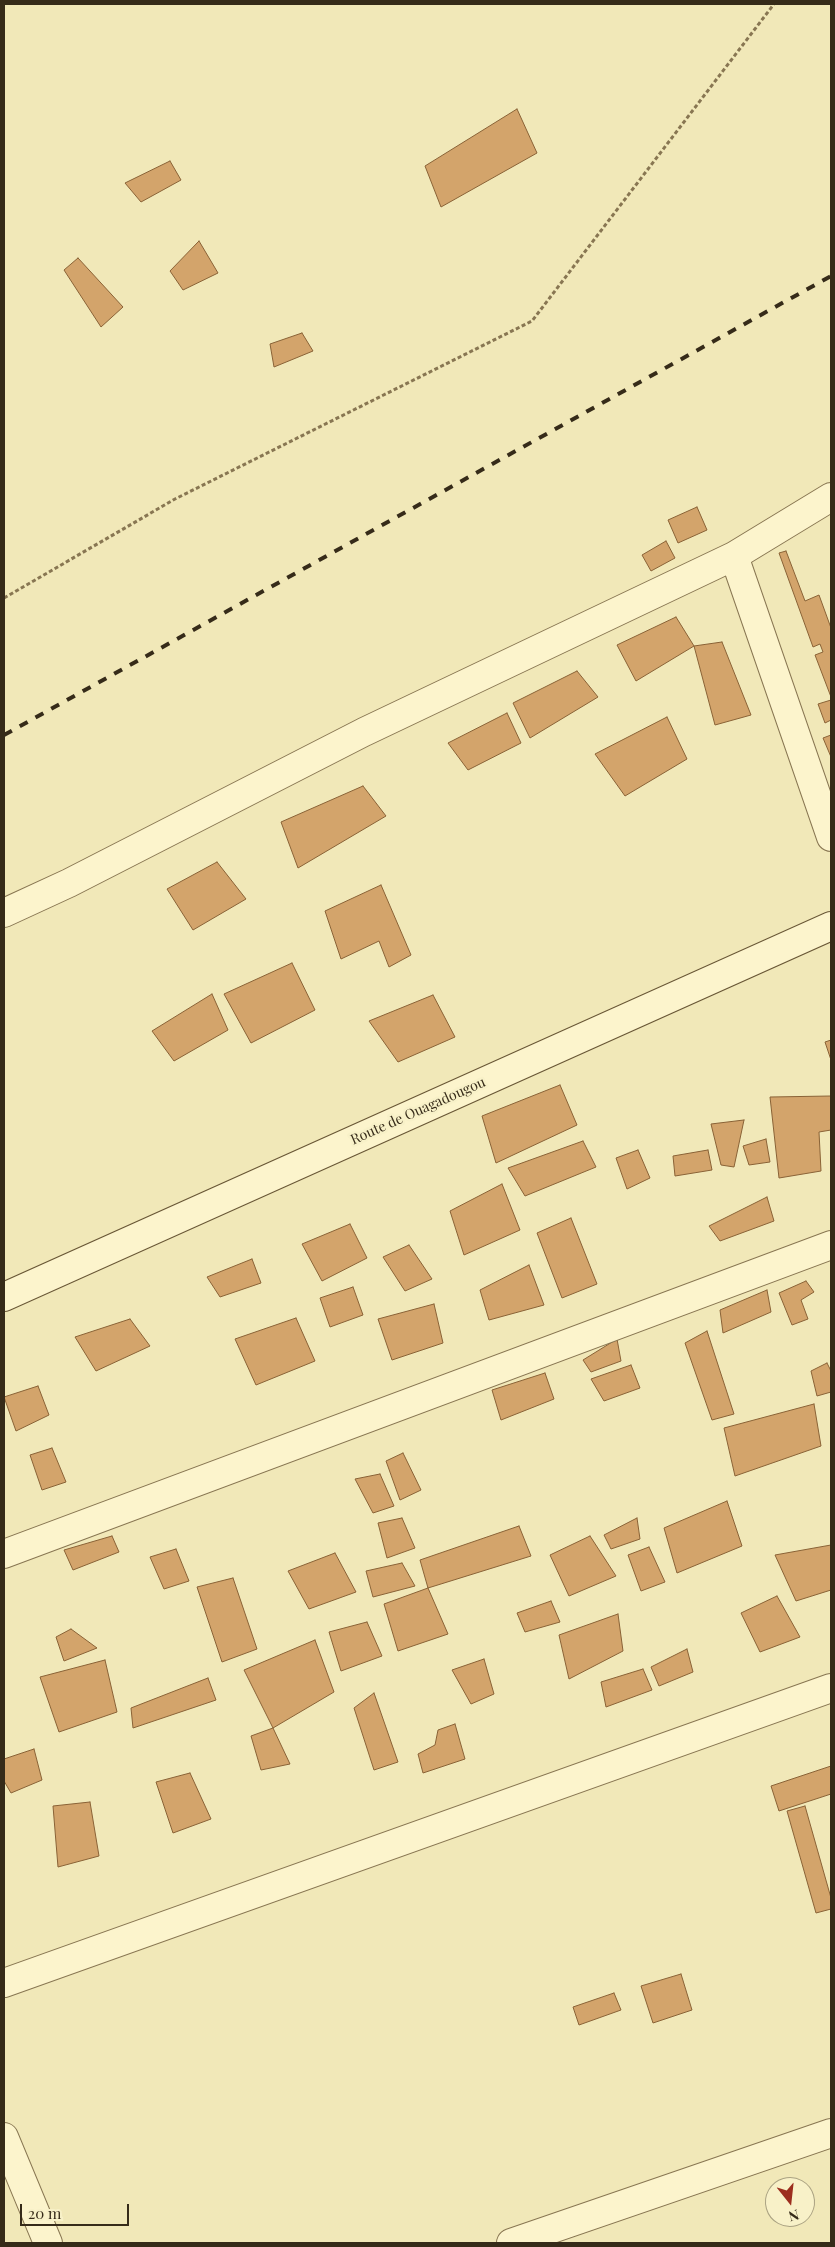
<!DOCTYPE html>
<style>
body{margin:0}
#map{position:relative;width:835px;height:2247px;overflow:hidden;background:#f1e8b8;font-family:"Playfair Display",serif}
canvas{display:block}
.frame{position:absolute;inset:0;border:5px solid #362b19;pointer-events:none}
.north{position:absolute;left:765px;top:2177px;width:50px;height:50px;box-sizing:border-box;background:#f8f1c8;border:1px solid #aaa282;border-radius:50%;rotate:164deg;font-size:14px;font-weight:700;line-height:20px;text-align:center;color:#362b19}
.north::after{content:'';display:block;margin:auto;width:18px;height:22px;background:#9c2e1e;clip-path:polygon(50% 0,100% 100%,50% 72%,0 100%)}
.scale{position:absolute;left:20px;top:2204px;width:109px;height:22px;box-sizing:border-box;border:2px solid #362b19;border-top:0;padding-left:6px;font-size:15px;line-height:18px;white-space:nowrap;color:#362b19;-webkit-text-stroke:4px #f8f1c8;paint-order:stroke}
</style>
<div id="map">
<canvas width="835" height="2247"></canvas>
<div class="frame"></div>
<div class="north">N</div>
<div class="scale">20 m</div>
</div>
<script>
const c = document.querySelector('canvas').getContext('2d');
c.lineJoin = 'round';
function paint(path, color) { c.fillStyle = color; c.fill(path, 'evenodd'); }
const toPath = rows => new Path2D(rows.map(r => 'M' + r).join(''));
function trace(path, color, width, dash) { c.strokeStyle = color; c.lineWidth = width; c.lineCap = dash ? 'butt' : 'round'; c.setLineDash(dash || []); c.stroke(path); }
function drawText(font, color, halo, rows, align = 'center') {
  c.font = font + ' "Playfair Display",serif'; c.lineWidth = 5; c.setLineDash([]); c.textBaseline = 'middle'; c.strokeStyle = halo; c.fillStyle = color; for (const [text, x, y, turn = 0] of rows) {
    c.save(); c.translate(x, y); c.rotate((+turn || 0) * Math.PI / 180); c.textAlign = isNaN(turn) ? turn : align; if (halo) c.strokeText(text, 0, 0); c.fillText(text, 0, 0); c.restore();
  }
}
const building = toPath([
 [517,109,537,153,441,207,425,166,517,109],
 [170,161,181,180,141,202,125,183,170,161],
 [199,241,218,273,183,290,170,271,199,241],
 [78,258,123,307,101,327,64,270,78,258],
 [302,333,313,351,274,367,270,344,302,333],
 [697,507,707,530,678,543,668,520,697,507],
 [666,541,675,558,651,571,642,555,666,541],
 [786,551,805,601,819,595,831,628,831,697,815,655,823,652,820,644,813,647,779,553,786,551],
 [676,617,694,646,636,681,617,645,676,617],
 [722,642,751,715,715,725,694,646,722,642],
 [577,671,598,697,530,738,513,703,577,671],
 [831,700,831,720,825,723,818,704,831,700],
 [507,713,521,743,468,770,448,743,507,713],
 [667,717,687,759,625,796,595,754,667,717],
 [831,735,831,757,823,738,831,735],
 [363,786,386,816,298,868,281,822,363,786],
 [217,862,246,899,193,930,167,889,217,862],
 [381,885,411,955,389,967,379,941,341,959,325,911,381,885],
 [292,963,315,1010,251,1043,224,994,292,963],
 [212,994,228,1030,174,1061,152,1031,212,994],
 [433,995,455,1037,398,1062,369,1021,433,995],
 [831,1040,831,1060,825,1042,831,1040],
 [560,1085,577,1125,496,1163,482,1116,560,1085],
 [831,1096,831,1130,819,1132,821,1171,779,1178,770,1097,831,1096],
 [744,1120,734,1167,721,1165,711,1124,744,1120],
 [766,1139,770,1162,749,1165,743,1146,766,1139],
 [583,1141,596,1167,525,1196,508,1168,583,1141],
 [638,1150,650,1178,627,1189,616,1158,638,1150],
 [708,1150,712,1170,675,1176,673,1156,708,1150],
 [502,1184,520,1230,464,1255,450,1211,502,1184],
 [767,1197,774,1221,720,1241,709,1226,767,1197],
 [571,1218,597,1284,562,1298,537,1233,571,1218],
 [350,1224,367,1258,322,1281,302,1244,350,1224],
 [409,1245,432,1279,405,1291,383,1257,409,1245],
 [252,1259,261,1283,220,1297,207,1277,252,1259],
 [529,1265,544,1305,489,1320,480,1290,529,1265],
 [806,1281,814,1292,801,1300,808,1319,792,1325,779,1293,806,1281],
 [353,1287,363,1315,330,1327,320,1298,353,1287],
 [767,1290,771,1312,723,1333,720,1310,767,1290],
 [434,1304,443,1343,392,1360,378,1319,434,1304],
 [296,1318,315,1361,256,1385,235,1339,296,1318],
 [130,1319,150,1346,96,1371,75,1337,130,1319],
 [707,1331,734,1414,712,1420,685,1343,707,1331],
 [617,1339,621,1361,591,1372,583,1360,617,1339],
 [827,1363,831,1371,831,1392,817,1396,811,1371,827,1363],
 [631,1365,640,1388,604,1401,591,1379,631,1365],
 [545,1373,554,1399,501,1420,492,1390,545,1373],
 [38,1386,49,1415,16,1431,4,1397,38,1386],
 [814,1404,821,1446,735,1476,724,1428,814,1404],
 [52,1448,66,1482,42,1490,30,1455,52,1448],
 [403,1453,421,1490,400,1500,386,1461,403,1453],
 [380,1474,394,1506,373,1513,355,1479,380,1474],
 [727,1501,742,1546,677,1573,664,1528,727,1501],
 [402,1518,415,1548,387,1558,378,1523,402,1518],
 [637,1518,640,1539,611,1549,604,1535,637,1518],
 [519,1526,531,1556,428,1588,420,1560,519,1526],
 [112,1536,119,1552,73,1570,64,1550,112,1536],
 [590,1536,616,1576,569,1596,550,1555,590,1536],
 [831,1545,831,1590,796,1601,775,1555,831,1545],
 [649,1547,665,1582,641,1591,628,1555,649,1547],
 [176,1549,189,1581,164,1589,150,1557,176,1549],
 [335,1553,356,1592,309,1609,288,1571,335,1553],
 [402,1563,415,1586,373,1597,366,1571,402,1563],
 [233,1578,257,1649,222,1662,197,1587,233,1578],
 [428,1588,448,1634,398,1651,384,1604,428,1588],
 [777,1596,800,1637,760,1652,741,1613,777,1596],
 [551,1601,560,1622,525,1632,517,1613,551,1601],
 [618,1614,623,1651,569,1679,559,1635,618,1614],
 [367,1622,382,1656,341,1671,329,1632,367,1622],
 [71,1629,97,1648,64,1661,56,1637,71,1629],
 [315,1640,334,1692,273,1728,244,1670,315,1640],
 [687,1649,693,1672,659,1686,651,1667,687,1649],
 [484,1659,494,1694,471,1704,452,1670,484,1659],
 [105,1660,117,1712,59,1732,40,1677,105,1660],
 [643,1669,652,1690,606,1707,601,1682,643,1669],
 [208,1678,216,1700,133,1728,131,1708,208,1678],
 [374,1693,398,1762,374,1770,354,1708,374,1693],
 [455,1724,465,1759,423,1773,418,1754,435,1745,438,1730,455,1724],
 [273,1728,290,1764,261,1770,251,1736,273,1728],
 [34,1749,42,1780,11,1793,4,1781,4,1759,34,1749],
 [831,1766,831,1794,779,1811,771,1786,831,1766],
 [190,1773,211,1819,173,1833,156,1782,190,1773],
 [90,1802,99,1856,58,1867,53,1806,90,1802],
 [805,1806,831,1898,831,1909,816,1913,787,1811,805,1806],
 [681,1974,692,2010,653,2023,641,1986,681,1974],
 [614,1993,621,2010,579,2025,573,2007,614,1993]
]);
const path = toPath([
 [4,598,175,499,532,321,774,4]
]);
const street = toPath([
 [734,556,831,837],
 [4,913,69,883,364,732,734,556,831,497],
 [4,1554,831,1245],
 [4,1983,831,1688],
 [4,2137,48,2243],
 [511,2243,831,2133]
]);
const secondary = toPath([
 [4,1297,831,926]
]);
const rail = toPath([
 [4,735,831,276]
]);
const streetNames = [
 ["Route de Ouagadougou",418,1111,-24]
];
paint(building, '#d3a46b');
trace(building, '#896236', 1);
trace(street, '#887652', 30);
trace(secondary, '#695736', 30);
trace(path, '#887652', 3, [4, 2.5]);
trace(street, '#fcf4cc', 28);
trace(secondary, '#fcf4cc', 28);
trace(rail, '#362b19', 4, [9, 9]);
drawText('14px', '#362b19', '#f8f1c8', streetNames);
</script>
